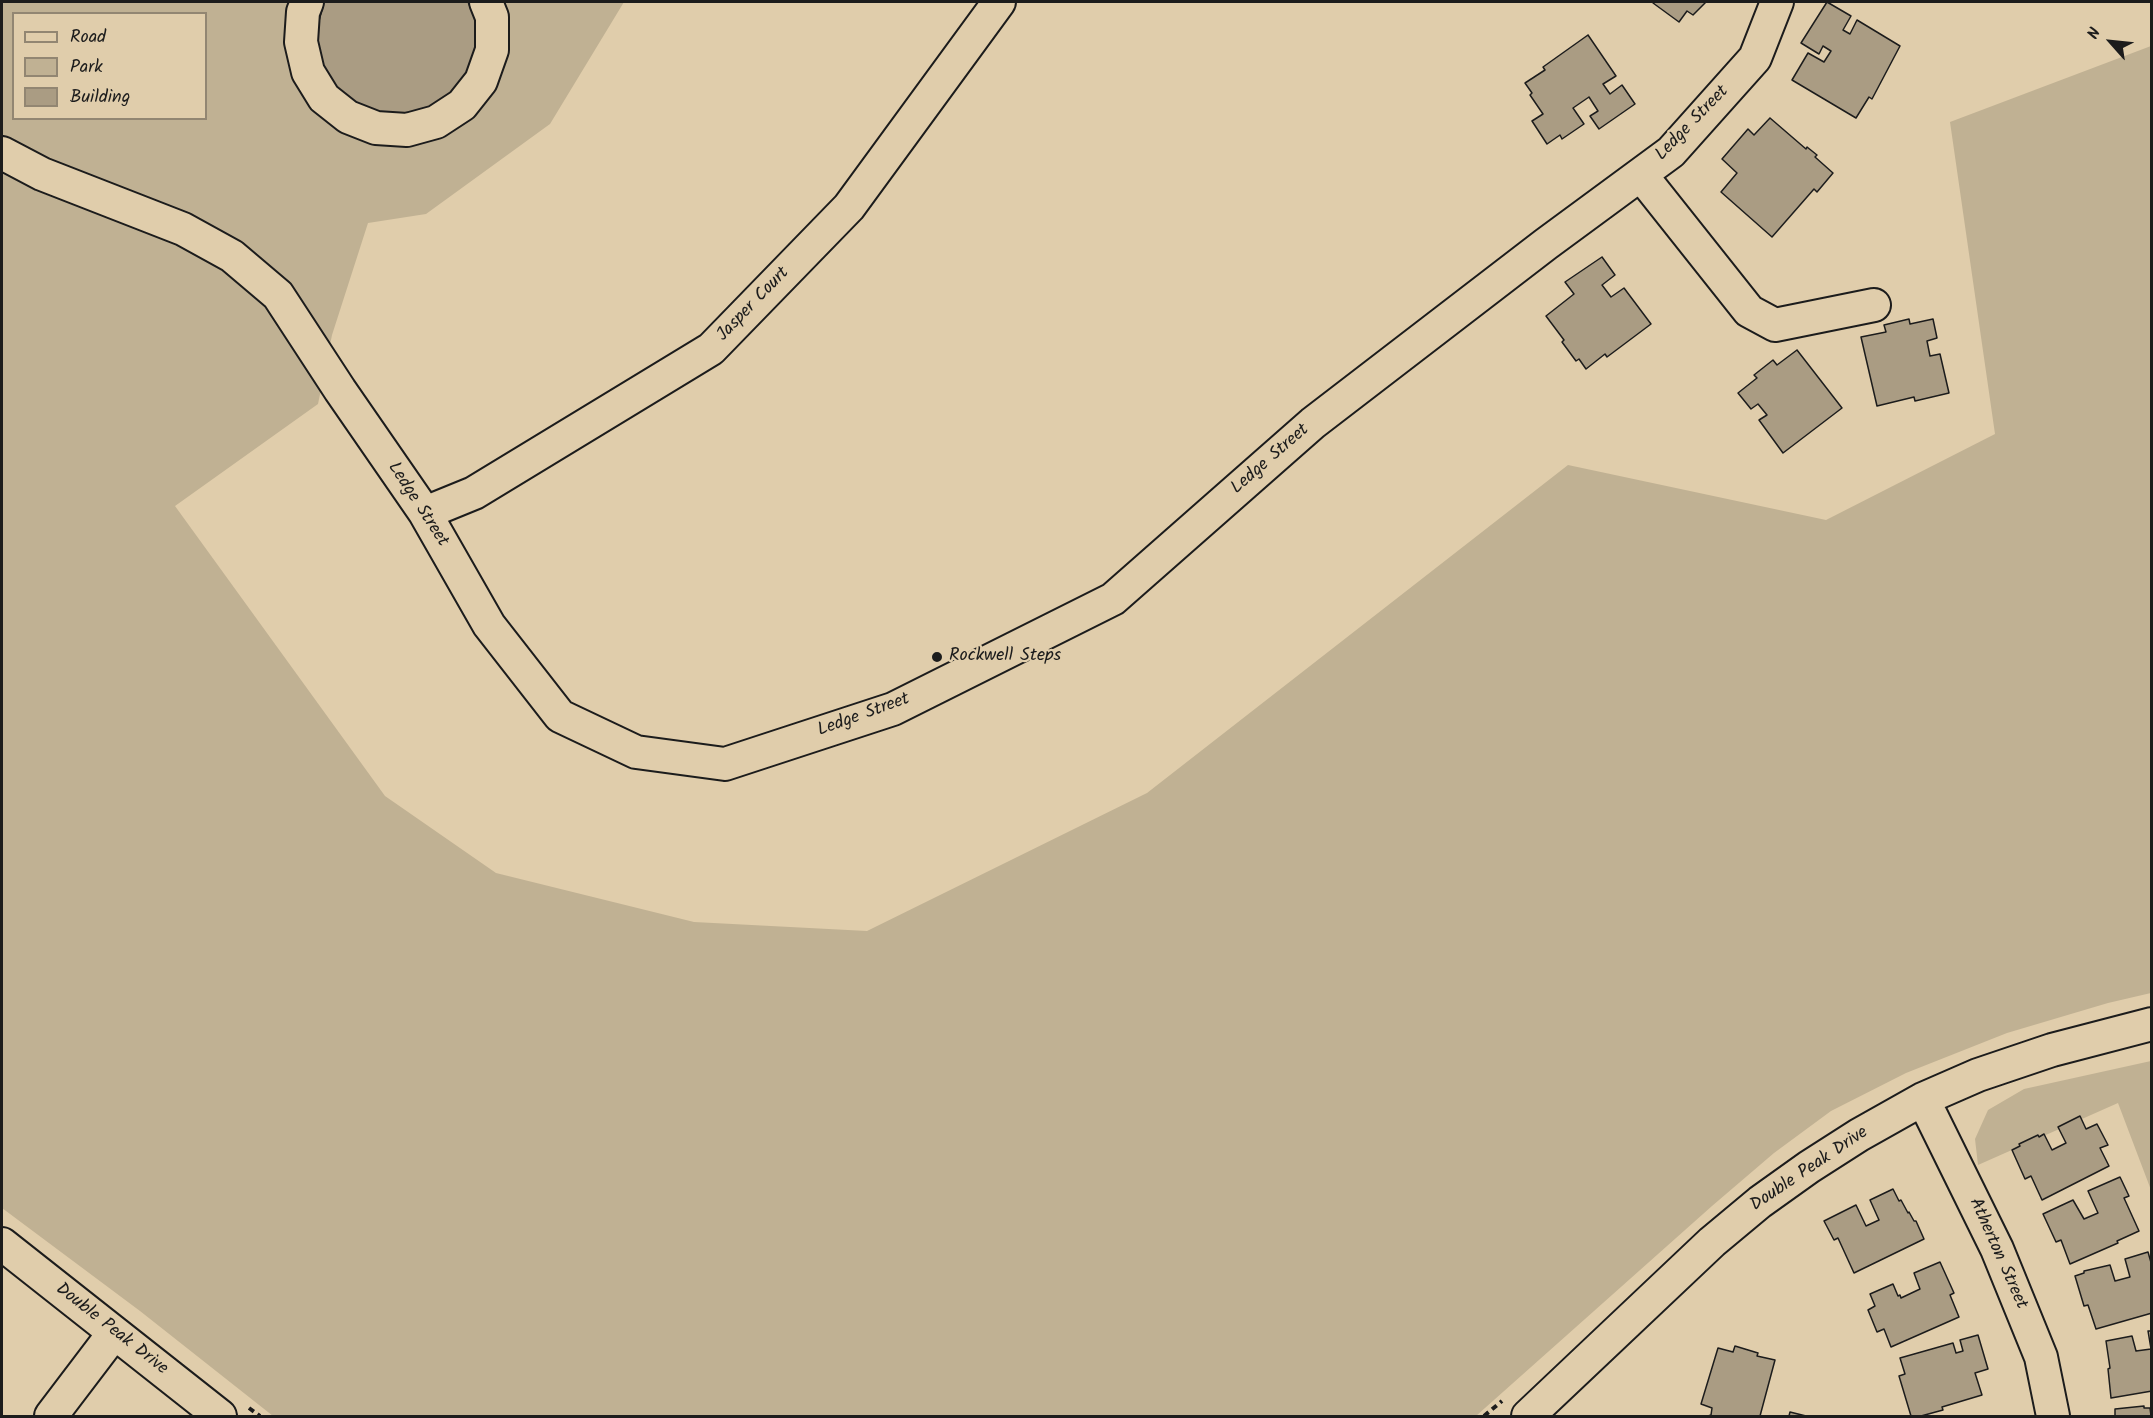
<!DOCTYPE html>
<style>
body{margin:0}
#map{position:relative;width:2153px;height:1418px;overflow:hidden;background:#e0cdab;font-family:Kalam,sans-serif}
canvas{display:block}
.frame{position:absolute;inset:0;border:3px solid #1c1c1c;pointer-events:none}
.legend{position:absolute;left:12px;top:12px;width:195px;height:108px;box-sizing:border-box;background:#e0cdab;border:2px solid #928672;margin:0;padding:8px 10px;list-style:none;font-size:18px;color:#1c1c1c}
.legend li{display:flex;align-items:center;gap:12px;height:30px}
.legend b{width:30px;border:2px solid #928672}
.north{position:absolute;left:2081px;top:12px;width:60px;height:60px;-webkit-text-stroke:4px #e0cdab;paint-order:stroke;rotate:297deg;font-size:16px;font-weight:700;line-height:24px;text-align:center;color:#1c1c1c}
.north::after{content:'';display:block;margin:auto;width:21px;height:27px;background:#1c1c1c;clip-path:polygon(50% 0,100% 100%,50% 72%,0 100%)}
</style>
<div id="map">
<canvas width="2153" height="1418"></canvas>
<div class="frame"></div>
<ul class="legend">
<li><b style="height:8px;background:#e0cdab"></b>Road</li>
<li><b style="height:16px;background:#c0b193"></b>Park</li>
<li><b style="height:16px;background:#aa9c83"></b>Building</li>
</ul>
<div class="north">N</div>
</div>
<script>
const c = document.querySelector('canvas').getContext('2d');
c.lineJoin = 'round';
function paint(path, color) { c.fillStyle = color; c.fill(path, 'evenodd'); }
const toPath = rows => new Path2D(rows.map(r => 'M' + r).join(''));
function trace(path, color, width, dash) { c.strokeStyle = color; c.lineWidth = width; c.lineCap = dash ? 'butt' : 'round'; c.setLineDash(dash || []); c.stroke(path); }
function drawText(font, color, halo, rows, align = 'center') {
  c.font = font + ' Kalam,sans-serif'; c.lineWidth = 4.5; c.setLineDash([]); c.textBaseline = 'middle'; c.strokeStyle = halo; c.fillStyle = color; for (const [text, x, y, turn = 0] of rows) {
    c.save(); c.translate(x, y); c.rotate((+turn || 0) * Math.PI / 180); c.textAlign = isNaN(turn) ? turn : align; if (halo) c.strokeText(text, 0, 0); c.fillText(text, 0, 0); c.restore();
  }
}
const green = toPath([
 [2,2,624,2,550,124,426,214,368,223,332,335,318,404,175,506,385,796,496,873,694,922,867,931,1147,793,1568,465,1826,520,1995,434,1950,122,2151,46,2151,993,2108,1003,2007,1033,1906,1073,1831,1111,1774,1153,1712,1206,1476,1416,273,1416,140,1311,2,1208],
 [14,14,206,14,206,118,14,118],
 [2151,1061,2151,1190,2118,1103,1978,1165,1975,1139,1988,1110,2024,1089]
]);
const building = toPath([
 [324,2,468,2,476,19,475,56,462,85,429,111,411,116,367,112,340,95,319,62,316,32,324,2],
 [1655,2,1706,2,1693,15,1687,11,1679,22,1653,3,1655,2],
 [1827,2,1851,16,1843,30,1850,34,1857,20,1900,46,1872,99,1869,97,1856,118,1792,80,1808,53,1824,62,1831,51,1823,46,1819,54,1801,43,1827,2],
 [1588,35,1616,76,1603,84,1610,94,1622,85,1635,104,1599,129,1590,116,1598,111,1589,97,1573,108,1584,124,1562,139,1560,135,1547,144,1532,121,1543,114,1530,95,1532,93,1525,83,1545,70,1543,67,1588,35],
 [1770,118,1806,149,1807,147,1817,155,1815,157,1833,173,1817,192,1814,189,1772,237,1721,192,1737,173,1722,159,1748,129,1754,135,1770,118],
 [1602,257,1615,275,1602,285,1611,297,1624,288,1651,324,1607,357,1605,354,1586,369,1579,359,1576,361,1562,342,1564,340,1546,316,1574,294,1565,282,1602,257],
 [1909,319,1910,324,1933,319,1937,338,1927,341,1930,356,1940,354,1949,393,1915,401,1914,397,1877,406,1861,337,1886,332,1884,325,1909,319],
 [1797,350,1842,408,1783,453,1759,420,1767,415,1758,404,1751,409,1738,393,1757,378,1754,375,1773,360,1777,365,1797,350],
 [2080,1116,2086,1129,2097,1124,2108,1145,2100,1148,2109,1166,2042,1200,2031,1176,2025,1179,2012,1150,2020,1146,2019,1144,2038,1135,2039,1137,2044,1134,2052,1150,2066,1143,2058,1127,2080,1116],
 [2120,1177,2129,1196,2124,1198,2139,1231,2117,1241,2118,1243,2070,1264,2061,1240,2056,1242,2043,1214,2073,1200,2084,1219,2098,1213,2088,1191,2120,1177],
 [1893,1189,1899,1201,1901,1200,1908,1213,1909,1212,1914,1221,1916,1221,1924,1239,1854,1273,1838,1238,1834,1240,1824,1221,1856,1205,1866,1226,1879,1220,1870,1200,1893,1189],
 [2148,1252,2152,1266,2152,1313,2096,1329,2088,1305,2084,1306,2075,1276,2084,1273,2084,1271,2110,1265,2115,1281,2130,1277,2125,1259,2148,1252],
 [1940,1262,1954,1293,1950,1295,1959,1317,1891,1347,1884,1329,1877,1332,1868,1310,1875,1306,1870,1294,1893,1284,1898,1296,1900,1295,1901,1298,1920,1289,1914,1273,1940,1262],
 [2148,1331,2152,1331,2152,1391,2111,1398,2108,1369,2110,1368,2106,1341,2132,1336,2136,1351,2151,1349,2148,1331],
 [1978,1335,1988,1369,1975,1373,1982,1395,1942,1407,1943,1410,1921,1416,1911,1416,1899,1376,1905,1374,1900,1358,1953,1343,1956,1353,1963,1351,1960,1340,1978,1335],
 [1735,1346,1758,1353,1757,1356,1775,1360,1760,1416,1708,1416,1711,1415,1712,1408,1701,1404,1718,1348,1733,1352,1735,1346],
 [2144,1406,2144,1408,2150,1408,2151,1416,2115,1416,2115,1409,2144,1406],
 [1790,1412,1806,1416,1789,1416,1790,1412]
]);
const path = toPath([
 [249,1408,260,1416],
 [1484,1416,1502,1401]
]);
const minor = toPath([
 [307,2,303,12,301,42,308,72,324,98,348,117,376,128,407,130,436,122,462,105,481,81,492,50,492,17,486,2],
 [2,153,42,174,183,229,232,256,278,295,340,390,425,513,489,625,560,716,636,752,725,764,893,709,1113,599,1313,423,1546,244,1671,152,1755,58,1777,2],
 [1641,175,1749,311,1775,325,1874,305],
 [425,513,474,493,711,349,849,207,999,2],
 [1923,1099,1997,1249,2041,1357,2053,1416],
 [2,1244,220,1416],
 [51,1416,114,1333],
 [1528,1416,1712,1242,1760,1202,1809,1167,1859,1135,1923,1099,1978,1075,2052,1050,2152,1024]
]);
const markers = [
 [937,657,6,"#1c1c1c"]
];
const streetNames = [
 ["Ledge Street",1693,124,-46],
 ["Jasper Court",754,305,-46],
 ["Ledge Street",1271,460,-41],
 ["Ledge Street",417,505,57],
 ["Ledge Street",864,716,-20],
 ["Double Peak Drive",1810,1170,-34],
 ["Atherton Street",1997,1254,66],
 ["Double Peak Drive",111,1330,38]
];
const poiNames = [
 ["Rockwell Steps",949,657]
];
paint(green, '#c0b193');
paint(building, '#aa9c83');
trace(building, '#1c1c1c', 1.5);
trace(minor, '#1c1c1c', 36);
trace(path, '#1c1c1c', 4, [6, 4.5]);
trace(minor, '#e0cdab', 32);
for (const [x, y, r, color] of markers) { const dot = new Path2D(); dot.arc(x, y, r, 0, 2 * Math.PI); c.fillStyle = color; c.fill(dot); trace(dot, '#e0cdab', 2); }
drawText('18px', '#1c1c1c', '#e0cdab', streetNames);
drawText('18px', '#1c1c1c', '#e0cdab', poiNames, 'left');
</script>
